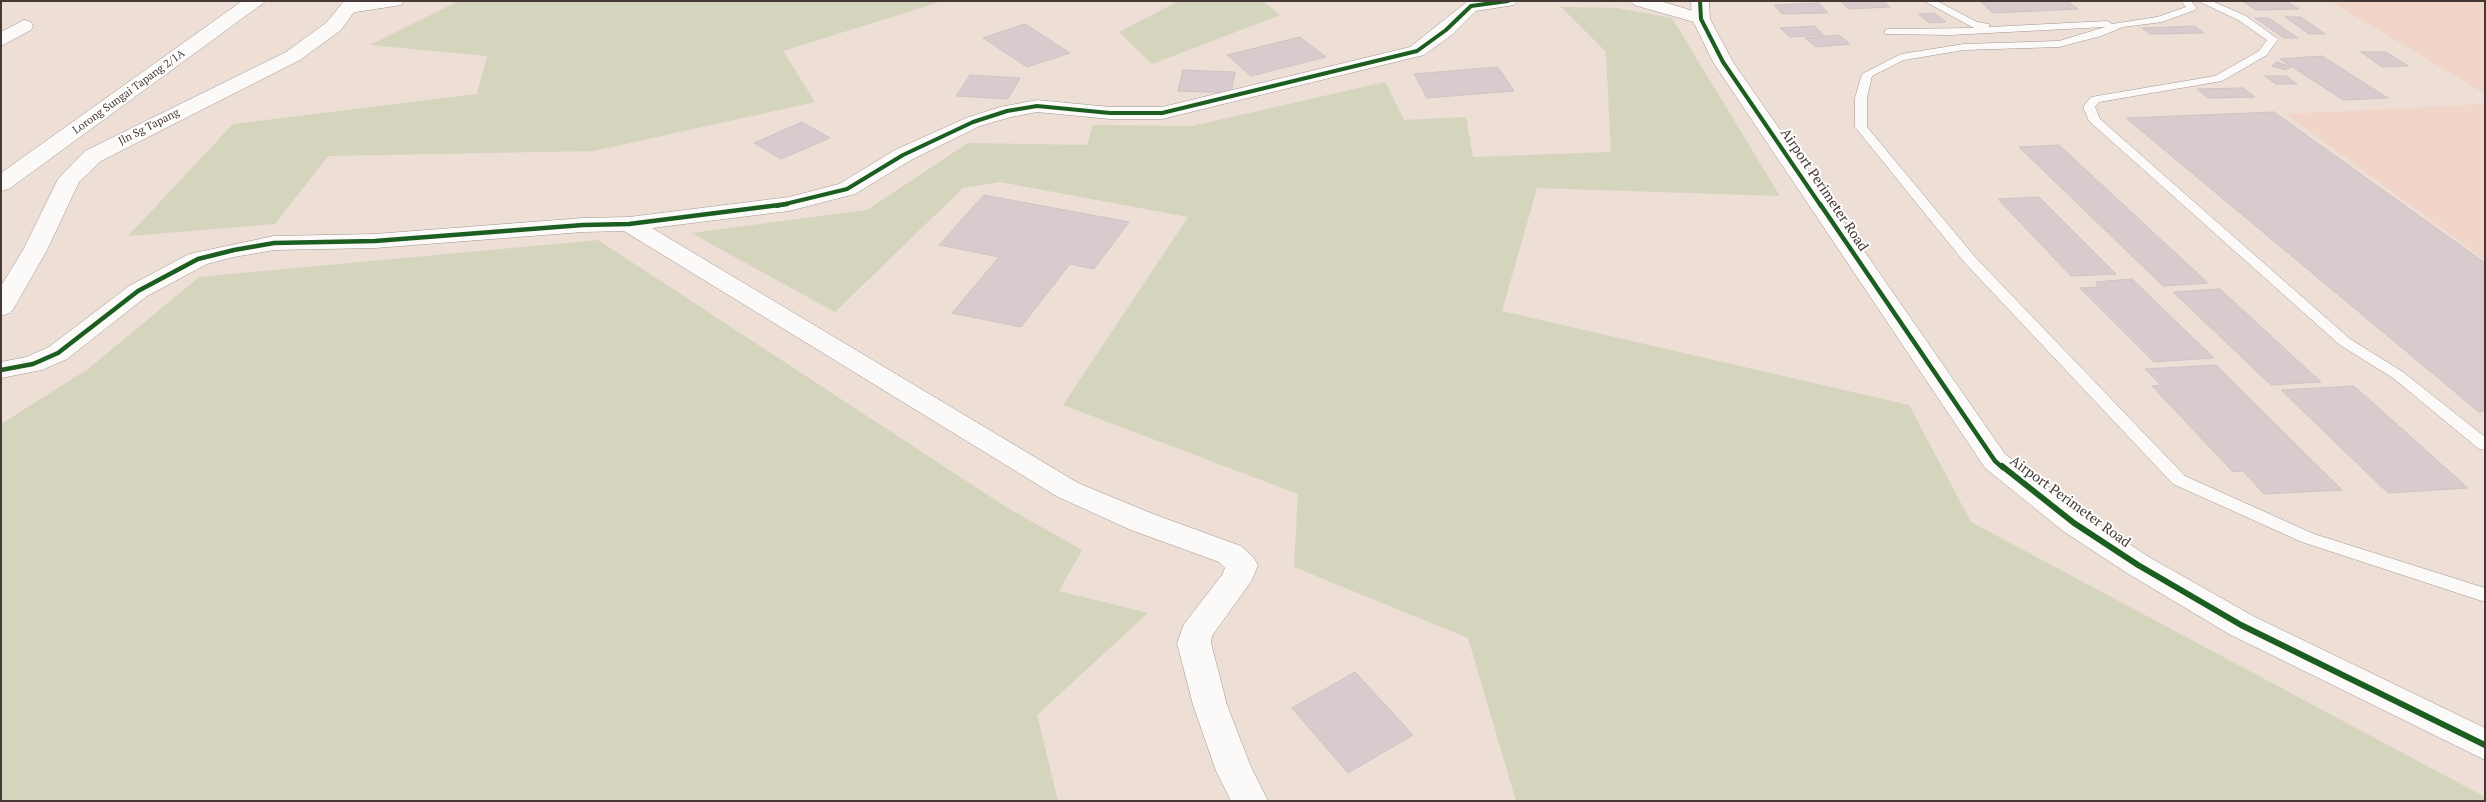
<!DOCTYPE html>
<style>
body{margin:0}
#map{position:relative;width:2486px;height:802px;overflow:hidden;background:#edded6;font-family:"PT Serif",serif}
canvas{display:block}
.frame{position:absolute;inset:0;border:2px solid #443934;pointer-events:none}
</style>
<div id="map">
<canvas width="2486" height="802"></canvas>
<div class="frame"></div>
</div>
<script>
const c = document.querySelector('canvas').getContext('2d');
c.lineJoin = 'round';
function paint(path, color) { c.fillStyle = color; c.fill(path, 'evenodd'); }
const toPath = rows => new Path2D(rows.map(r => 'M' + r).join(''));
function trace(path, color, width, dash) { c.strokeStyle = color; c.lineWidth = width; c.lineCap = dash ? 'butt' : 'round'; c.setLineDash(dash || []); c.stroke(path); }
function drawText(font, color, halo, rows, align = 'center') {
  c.font = font + ' "PT Serif",serif'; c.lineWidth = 4; c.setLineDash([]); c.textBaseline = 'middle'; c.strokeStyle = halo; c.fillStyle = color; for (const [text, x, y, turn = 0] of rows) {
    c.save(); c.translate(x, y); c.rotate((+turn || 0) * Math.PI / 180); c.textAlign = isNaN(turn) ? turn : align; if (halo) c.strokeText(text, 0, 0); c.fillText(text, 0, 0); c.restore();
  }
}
const built = toPath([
 [2330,1,2485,1,2485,94],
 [2485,104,2485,260,2286,114]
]);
const green = toPath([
 [459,1,943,1,783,51,815,102,594,151,328,156,275,224,128,236,233,124,477,94,487,56,370,45],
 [1179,1,1263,1,1280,15,1152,64,1119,32],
 [1561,7,1616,8,1672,18,1780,196,1537,188,1502,311,1909,405,1971,522,2485,797,2485,801,1516,801,1468,638,1294,567,1298,494,1063,405,1188,217,1000,182,963,188,835,312,691,233,867,210,968,143,1087,145,1093,125,1192,126,1385,82,1404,120,1466,117,1473,157,1611,152,1606,52],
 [598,240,1006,507,1082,550,1059,591,1148,613,1037,715,1058,801,1,801,1,424,88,369,199,277]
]);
const building = toPath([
 [1840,1,1883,1,1890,7,1849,9,1840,1],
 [1980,1,2067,1,2078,9,1993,13,1980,1],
 [2242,1,2286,1,2299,9,2256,10,2242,1],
 [1819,3,1828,13,1782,14,1774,5,1819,3],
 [1934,13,1946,22,1930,23,1918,14,1934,13],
 [2285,17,2301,17,2325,34,2309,34,2285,17],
 [2255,18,2269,18,2298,38,2284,38,2255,18],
 [1025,24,1070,53,1027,67,983,38,1025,24],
 [1814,26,1824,35,1790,37,1780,28,1814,26],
 [2195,26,2204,33,2150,34,2142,28,2195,26],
 [1839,35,1850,44,1816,47,1805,38,1839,35],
 [1300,37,1326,57,1251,76,1227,55,1300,37],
 [2361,52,2386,52,2408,66,2382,67,2361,52],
 [2322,56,2388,98,2343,100,2280,59,2322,56],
 [2277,62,2291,67,2285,70,2272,66,2277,62],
 [1498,67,1514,91,1427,98,1414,74,1498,67],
 [1183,70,1235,72,1231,93,1178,91,1183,70],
 [970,75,1020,78,1008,99,956,96,970,75],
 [2265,76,2286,76,2297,84,2276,84,2265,76],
 [2243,88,2255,97,2208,98,2197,89,2243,88],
 [2274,112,2485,263,2485,411,2479,412,2126,118,2274,112],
 [802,122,830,138,781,159,754,143,802,122],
 [2059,145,2208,283,2163,286,2019,147,2059,145],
 [984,195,1129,222,1094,269,1070,264,1021,327,952,313,999,257,939,245,984,195],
 [2039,197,2116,274,2071,276,1998,199,2039,197],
 [2132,279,2214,358,2154,362,2080,288,2098,287,2096,282,2132,279],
 [2220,289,2321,382,2271,385,2173,292,2220,289],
 [2216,365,2342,490,2264,494,2243,471,2233,472,2152,386,2161,385,2145,369,2216,365],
 [2354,386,2468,488,2388,493,2281,390,2354,386],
 [1355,672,1413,735,1348,773,1292,708,1355,672]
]);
const service = toPath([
 [1924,1,1937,1,1977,22,1989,24,1989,27,2107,21,2112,24,2157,17,2186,7,2181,1,2191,1,2197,8,2195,10,2162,22,2123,27,2101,36,2059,47,1964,50,1904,60,1872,76,1867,98,1867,127,1975,257,2185,476,2314,534,2485,588,2485,602,2302,542,2173,484,1965,263,1855,127,1855,98,1862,74,1901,54,1964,44,2059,41,2105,27,1950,35,1885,34,1885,30,1889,29,1974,28,1924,1],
 [2198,1,2212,1,2246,16,2278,39,2267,55,2222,81,2099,102,2095,107,2100,119,2350,339,2403,372,2485,437,2485,450,2479,449,2393,378,2340,345,2089,121,2083,107,2091,97,2215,76,2259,51,2267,40,2238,20,2198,1]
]);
const minor = toPath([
 [242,1,266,1,9,189,1,191,1,173,242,1],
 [358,1,404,1,401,5,395,6,349,13,343,12,340,8,343,4,358,1],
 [1468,1,1517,1,1514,5,1508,6,1476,11,1453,34,1424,55,1162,119,1110,119,1037,112,1011,117,980,126,911,160,855,194,789,211,652,228,1078,483,1153,514,1241,546,1253,557,1258,565,1252,580,1212,636,1211,643,1227,705,1251,767,1268,801,1231,801,1216,771,1193,705,1177,643,1184,624,1222,575,1225,568,1219,562,1131,530,1058,497,624,231,583,232,375,248,274,250,234,257,207,264,147,296,67,359,42,370,1,378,1,362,26,357,49,347,129,286,189,254,274,236,375,234,583,218,629,217,789,197,839,184,895,150,966,118,1000,107,1037,100,1110,107,1162,107,1410,47,1468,1],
 [1631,1,1660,1,1707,15,1710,19,1707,23,1701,24,1634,5,1631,1],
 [24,20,31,22,33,26,31,30,1,46,1,32,24,20]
]);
const tertiary = toPath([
 [344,1,362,1,341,30,300,60,101,161,79,182,47,250,14,308,10,313,1,316,1,286,23,250,58,179,85,151,286,52,327,22,344,1],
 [1691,1,1709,1,1710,19,1733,62,2005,454,2085,515,2149,557,2253,616,2485,728,2485,760,2229,634,2127,573,2063,531,1985,468,1713,62,1692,19,1691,1]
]);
const cyclewayFar2 = toPath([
 [1700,1,1701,19,1723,62,1821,206],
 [777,206,847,189,903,155,973,122,1007,111,1037,106,1110,113,1162,113,1417,51,1446,30,1471,6,1508,1]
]);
const cyclewayFar1 = toPath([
 [1820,204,1995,461,2003,468],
 [1,370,33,364,58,353,138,291,198,259,234,250,274,243,375,241,583,225,629,224,787,204]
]);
const cycleway = toPath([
 [2002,466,2074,523,2138,565,2241,625,2485,745]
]);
const farStreetnames = [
 ["Lorong Sungai Tapang 2/1A",129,92,-36],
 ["Jln Sg Tapang",149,127,-27]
];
const streetNames = [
 ["Airport Perimeter Road",1824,190,56],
 ["Airport Perimeter Road",2070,502,36]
];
paint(built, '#f0d5c8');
paint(green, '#d5d4bd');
paint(building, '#d9cbcd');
trace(building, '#cec3c3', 1);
trace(service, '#a19690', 1);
trace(minor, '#a19690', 1);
trace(tertiary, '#a19690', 1);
paint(service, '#fcfaf9');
paint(minor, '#fcfaf9');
paint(tertiary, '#fcfaf9');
trace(cyclewayFar2, '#1b5e20', 4);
trace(cyclewayFar1, '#1b5e20', 4.5);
trace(cycleway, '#1b5e20', 6);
drawText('11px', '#443934', '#fff', farStreetnames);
drawText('14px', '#443934', '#fff', streetNames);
</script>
